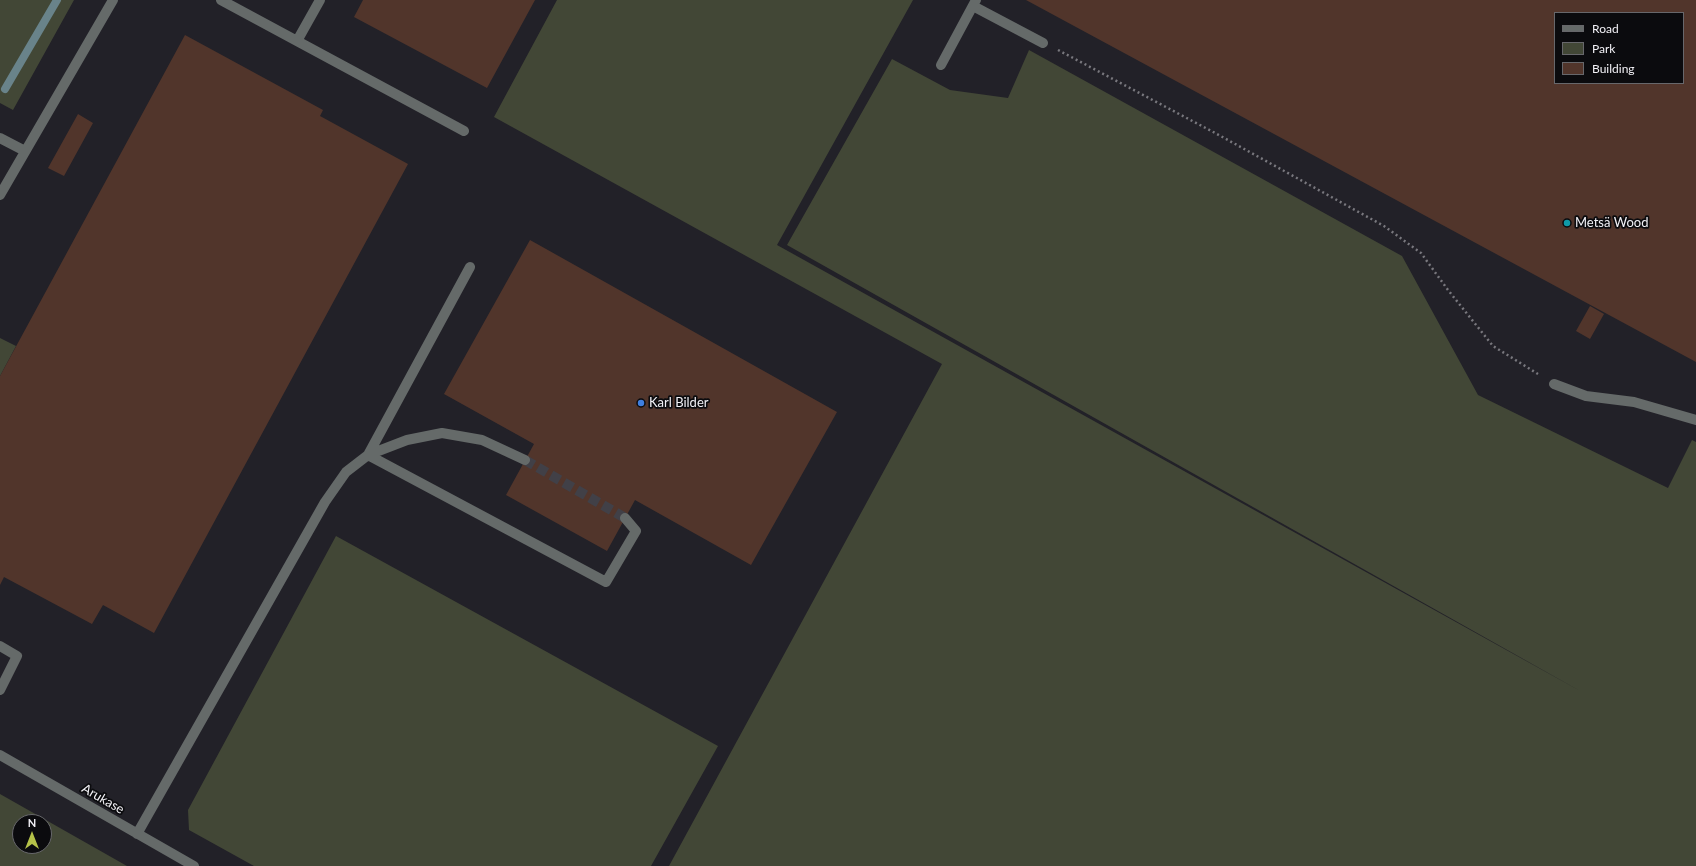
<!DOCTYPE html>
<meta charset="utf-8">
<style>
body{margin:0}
#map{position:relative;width:1696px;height:866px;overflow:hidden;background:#222128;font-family:Lato,sans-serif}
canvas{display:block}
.legend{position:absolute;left:1554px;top:12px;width:130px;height:72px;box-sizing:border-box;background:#0b0b0e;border:1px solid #67676b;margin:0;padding:5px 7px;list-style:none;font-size:12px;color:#f2f1f6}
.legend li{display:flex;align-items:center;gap:8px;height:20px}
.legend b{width:20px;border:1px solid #67676b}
.north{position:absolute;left:12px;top:814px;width:40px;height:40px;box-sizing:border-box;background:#0b0b0e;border:1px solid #67676b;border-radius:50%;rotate:0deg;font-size:11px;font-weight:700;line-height:16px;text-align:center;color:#f2f1f6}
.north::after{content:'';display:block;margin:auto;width:14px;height:18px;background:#b5c249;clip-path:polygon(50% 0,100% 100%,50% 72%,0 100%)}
</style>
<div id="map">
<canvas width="1696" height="866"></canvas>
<ul class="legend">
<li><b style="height:5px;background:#656a69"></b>Road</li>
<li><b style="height:11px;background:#424736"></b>Park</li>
<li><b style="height:11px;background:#51352b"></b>Building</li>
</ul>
<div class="north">N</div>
</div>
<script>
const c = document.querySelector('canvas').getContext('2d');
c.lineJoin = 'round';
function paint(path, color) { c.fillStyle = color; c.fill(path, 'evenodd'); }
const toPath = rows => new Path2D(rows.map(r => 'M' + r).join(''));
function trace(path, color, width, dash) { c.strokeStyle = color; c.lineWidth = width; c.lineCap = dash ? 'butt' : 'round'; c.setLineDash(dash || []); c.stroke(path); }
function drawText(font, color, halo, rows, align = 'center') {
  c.font = font + ' Lato,sans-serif'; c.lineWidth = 3.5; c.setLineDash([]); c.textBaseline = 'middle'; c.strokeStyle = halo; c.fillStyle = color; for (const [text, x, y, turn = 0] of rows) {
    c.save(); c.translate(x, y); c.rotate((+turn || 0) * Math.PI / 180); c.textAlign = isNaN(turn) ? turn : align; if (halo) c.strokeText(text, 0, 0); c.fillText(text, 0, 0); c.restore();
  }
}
const green = toPath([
 [0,0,74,0,13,110,0,103],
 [557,0,913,0,777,245,1582,692,787,245,892,59,950,90,1008,98,1029,50,1402,256,1478,395,1668,488,1692,440,1696,442,1696,866,669,866,942,364,494,117],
 [0,338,16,346,0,376],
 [336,536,718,746,651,866,254,866,189,830,188,810],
 [0,794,127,866,0,866],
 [20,822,44,822,44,846,20,846]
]);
const stream = toPath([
 [5,89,57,0]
]);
const building = toPath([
 [363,0,535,0,487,88,354,17],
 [1026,0,1696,0,1696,362],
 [1555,13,1683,13,1683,83,1555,83],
 [185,35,323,110,320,116,408,164,154,633,103,605,92,624,4,577,0,585,0,376],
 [78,114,93,123,64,176,48,168],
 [530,240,837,412,751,565,635,500,607,551,506,495,534,444,444,394],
 [1590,306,1604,314,1590,339,1576,331]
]);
const minorTunnel = toPath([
 [525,460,625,518]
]);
const path = toPath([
 [1058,50,1217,134,1384,226,1421,253,1448,290,1493,346,1538,374]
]);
const minor = toPath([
 [221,0,464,131],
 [973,6,1043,43],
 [297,41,320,0],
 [941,65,976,0],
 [0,138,25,151],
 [0,195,113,0],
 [1554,384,1586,396,1634,402,1696,420],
 [525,460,482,440,442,433,407,440,368,455,606,582,636,531,625,518],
 [0,646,17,656,0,690],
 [0,755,194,866],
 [137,834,325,502,346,472,368,455,470,267]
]);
const markers = [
 [1567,223,4,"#0f9aa8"],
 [641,403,4,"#3f7fe0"]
];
const poiNames = [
 ["Metsä Wood",1575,223],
 ["Karl Bilder",649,403]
];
const streetNames = [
 ["Arukase",103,799,30]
];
paint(green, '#424736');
trace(stream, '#69838a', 8);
paint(building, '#51352b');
trace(minorTunnel, '#414047', 10, [10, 5]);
trace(path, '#79787e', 2.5, [2, 3]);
trace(minor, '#656a69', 10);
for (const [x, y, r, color] of markers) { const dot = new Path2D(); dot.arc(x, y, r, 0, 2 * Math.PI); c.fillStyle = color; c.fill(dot); trace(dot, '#0b0b0e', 1.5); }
drawText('13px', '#f2f1f6', '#0b0b0e', poiNames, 'left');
drawText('13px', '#f2f1f6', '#0b0b0e', streetNames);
</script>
